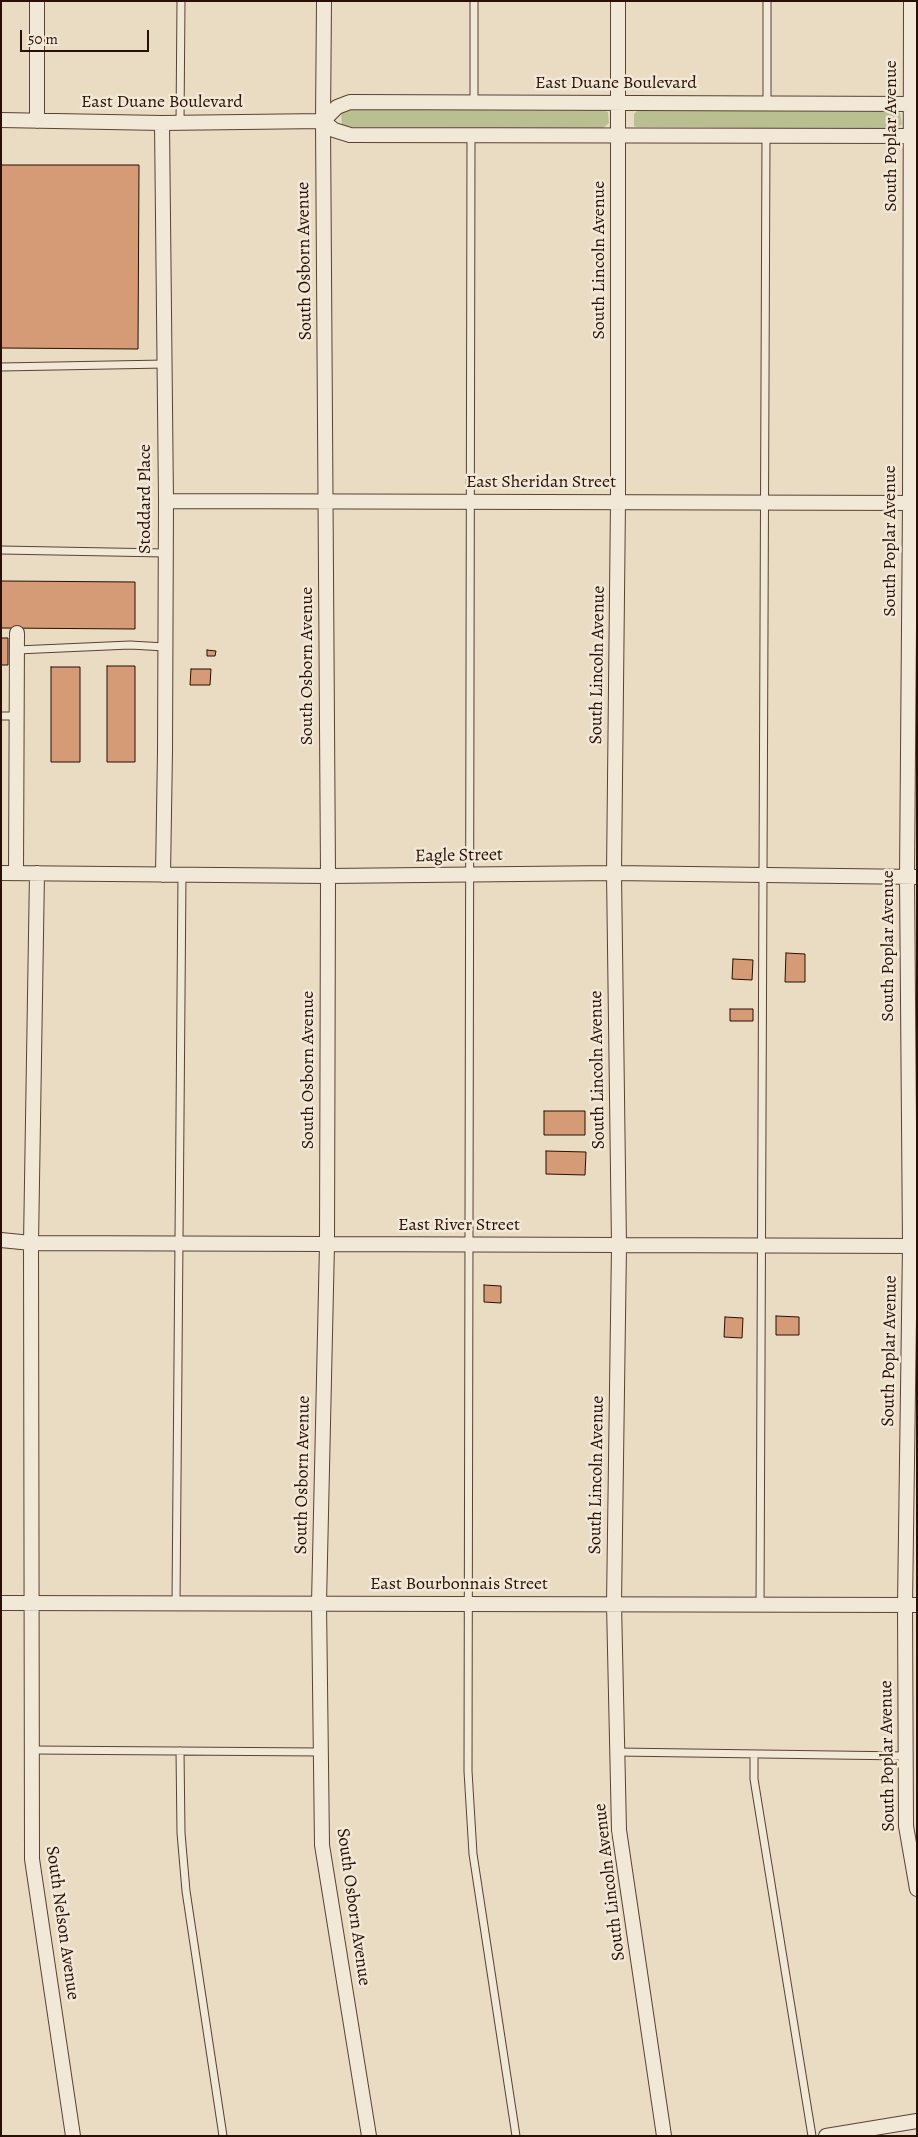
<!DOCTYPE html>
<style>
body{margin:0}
#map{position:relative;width:918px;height:2137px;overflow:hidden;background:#e9dcc2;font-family:Alegreya,serif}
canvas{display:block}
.frame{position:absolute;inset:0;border:2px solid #290f04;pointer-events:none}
.scale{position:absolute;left:20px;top:30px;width:129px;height:22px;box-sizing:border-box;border:2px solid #290f04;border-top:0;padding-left:6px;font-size:15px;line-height:18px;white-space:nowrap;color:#290f04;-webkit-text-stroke:4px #f1e8d7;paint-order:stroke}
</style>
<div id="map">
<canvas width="918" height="2137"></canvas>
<div class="frame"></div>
<div class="scale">50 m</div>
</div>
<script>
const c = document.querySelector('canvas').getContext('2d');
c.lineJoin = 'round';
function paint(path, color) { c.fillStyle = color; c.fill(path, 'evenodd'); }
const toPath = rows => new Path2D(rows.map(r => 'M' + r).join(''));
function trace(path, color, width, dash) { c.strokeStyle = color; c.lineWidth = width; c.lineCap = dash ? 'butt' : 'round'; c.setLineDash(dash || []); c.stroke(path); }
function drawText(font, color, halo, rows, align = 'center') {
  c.font = font + ' Alegreya,serif'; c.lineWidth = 5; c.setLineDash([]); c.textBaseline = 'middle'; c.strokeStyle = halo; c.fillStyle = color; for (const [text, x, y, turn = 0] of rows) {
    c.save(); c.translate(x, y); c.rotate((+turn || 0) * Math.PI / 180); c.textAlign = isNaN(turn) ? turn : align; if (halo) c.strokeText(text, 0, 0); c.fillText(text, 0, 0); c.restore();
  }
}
const green = toPath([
 [345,109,605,111,608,112,609,123,603,128,345,127,342,125,341,114],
 [638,110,898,112,900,113,902,124,896,129,637,127,634,126,634,114]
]);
const building = toPath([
 [1,165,139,165,138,349,1,348,1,165],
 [1,581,135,582,135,629,1,628,1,581],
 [1,638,8,638,8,665,1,665,1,638],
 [207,650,216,651,215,656,207,656,207,650],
 [107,666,135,666,135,762,107,762,107,666],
 [51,667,80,667,80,762,51,762,51,667],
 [191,669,211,669,210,685,190,685,191,669],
 [786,953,805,954,805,982,785,982,786,953],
 [733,959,753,960,752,980,732,979,733,959],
 [730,1009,753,1009,753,1021,730,1021,730,1009],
 [544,1111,585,1111,585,1135,544,1135,544,1111],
 [546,1151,586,1152,585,1175,546,1174,546,1151],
 [484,1285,501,1286,501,1303,484,1302,484,1285],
 [776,1316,799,1317,799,1335,776,1335,776,1316],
 [725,1317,743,1318,742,1338,724,1337,725,1317]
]);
const service = toPath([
 [474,102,474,1],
 [767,103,767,1],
 [180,123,181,1],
 [471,135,468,1771,473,1854,516,2136],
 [1,367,165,364],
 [1,550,165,553],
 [17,650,130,645,165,647],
 [1,716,17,716],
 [176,1603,182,875],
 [760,1605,766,136],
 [32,1750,321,1752],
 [180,1751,181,1833,186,1891,223,2136],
 [617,1752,906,1756],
 [754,1754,754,1779,812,2136]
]);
const minor = toPath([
 [37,1,37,121],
 [324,1,323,121,328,876,327,1244,319,1603,322,1845,369,2136],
 [618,1,618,501,614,873,619,1246,614,1604,619,1830,664,2136],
 [911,1,910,503,907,877,910,1246,905,1605,906,1826,917,1889],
 [1,120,162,123,323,121,334,130,350,135,917,136],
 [323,121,337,107,350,102,917,104],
 [162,123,166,501,165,751,163,875],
 [166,501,917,503],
 [1,873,328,876,614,873,917,877],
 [16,873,17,633],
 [37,873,31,1243,32,1859,73,2136],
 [1,1240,31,1243,917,1246],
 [1,1603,917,1605],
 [826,2136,917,2121]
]);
const streetNames = [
 ["East Duane Boulevard",616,84],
 ["East Duane Boulevard",162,103],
 ["South Poplar Avenue",892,136,-90],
 ["South Lincoln Avenue",600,260,-90],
 ["South Osborn Avenue",305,261,-91],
 ["East Sheridan Street",541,483],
 ["Stoddard Place",146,499,-90],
 ["South Poplar Avenue",891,541,-90],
 ["South Lincoln Avenue",598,665,-89],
 ["South Osborn Avenue",308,666,-90],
 ["Eagle Street",459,856,-1],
 ["South Poplar Avenue",889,946,-90],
 ["South Osborn Avenue",309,1070,-90],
 ["South Lincoln Avenue",598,1070,-91],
 ["East River Street",459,1226],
 ["South Poplar Avenue",890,1351,-89],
 ["South Osborn Avenue",303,1475,-89],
 ["South Lincoln Avenue",597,1475,-89],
 ["East Bourbonnais Street",459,1585],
 ["South Poplar Avenue",888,1756,-91],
 ["South Lincoln Avenue",610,1882,-97],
 ["South Osborn Avenue",353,1907,82],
 ["South Nelson Avenue",62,1923,82]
];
paint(green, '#b9bf91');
paint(building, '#d59b76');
trace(building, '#290f04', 1);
trace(service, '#594234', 9);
trace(minor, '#594234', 16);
trace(service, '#f1e8d7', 7);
trace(minor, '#f1e8d7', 14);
drawText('18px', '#290f04', '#f1e8d7', streetNames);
</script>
